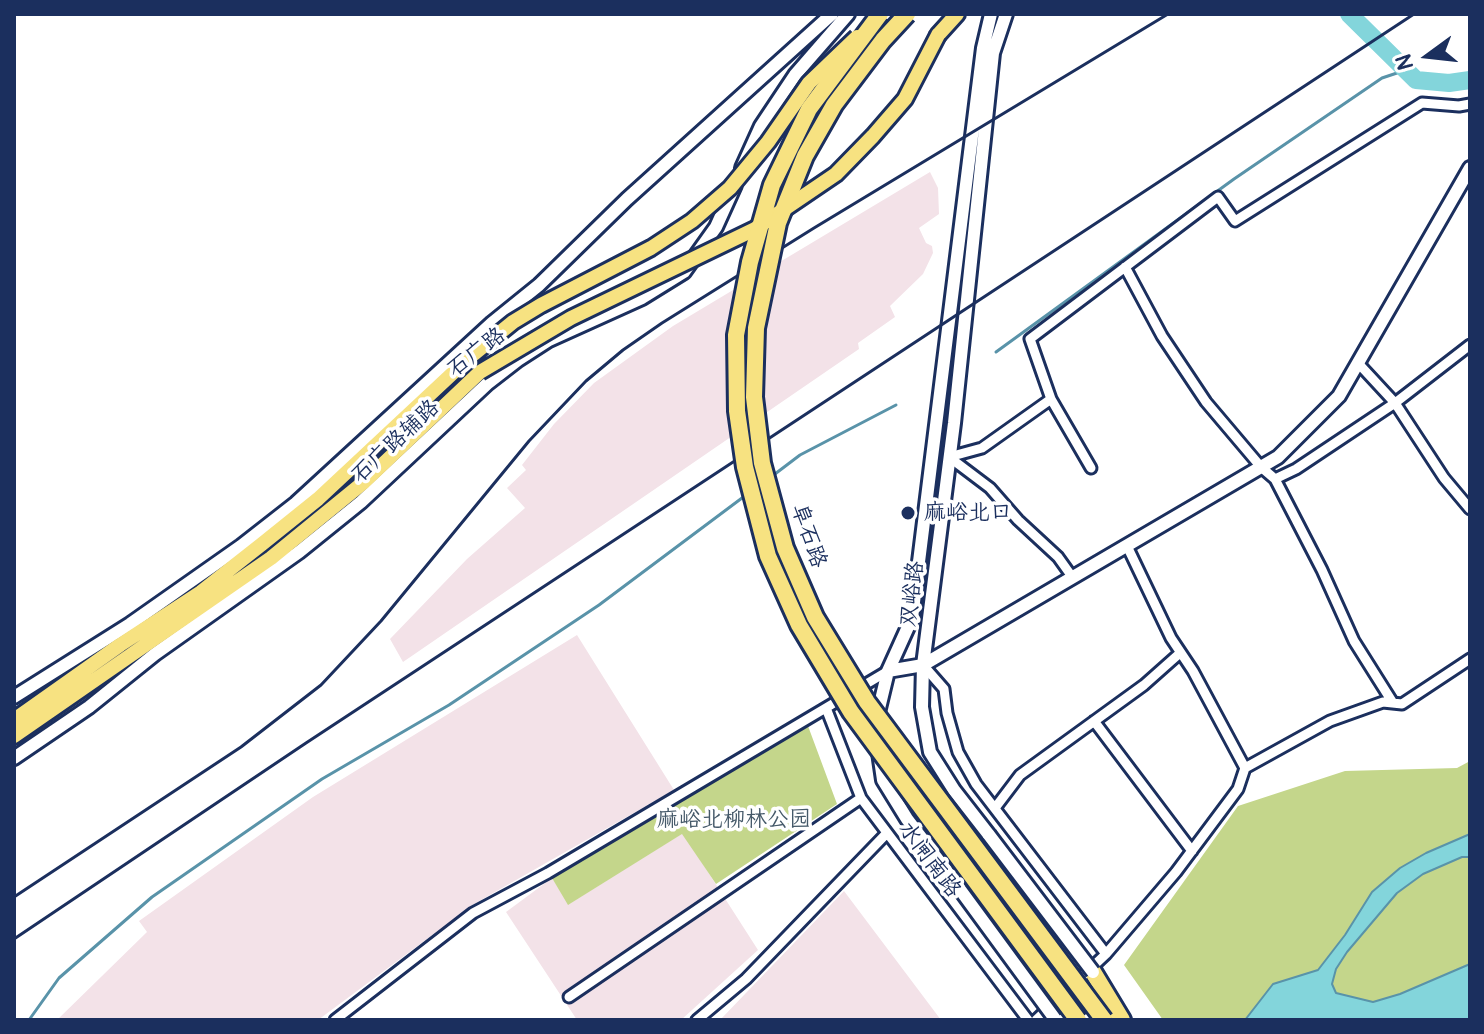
<!DOCTYPE html>
<meta charset="utf-8">
<style>
body{margin:0}
#map{position:relative;width:1484px;height:1034px;overflow:hidden;background:#fff;font-family:Pangolin,sans-serif}
canvas{display:block}
.frame{position:absolute;inset:0;border:16px solid #1b2f5e;pointer-events:none}
.north{position:absolute;left:1388px;top:16px;width:80px;height:80px;-webkit-text-stroke:6px #fff;paint-order:stroke;rotate:255deg;font-size:22px;font-weight:700;line-height:32px;text-align:center;color:#1b2f5e}
.north::after{content:'';display:block;margin:auto;width:28px;height:36px;background:#1b2f5e;clip-path:polygon(50% 0,100% 100%,50% 72%,0 100%)}
</style>
<div id="map">
<canvas width="1484" height="1034"></canvas>
<div class="frame"></div>
<div class="north">N</div>
</div>
<script>
const c = document.querySelector('canvas').getContext('2d');
c.lineJoin = 'round';
function paint(path, color) { c.fillStyle = color; c.fill(path, 'evenodd'); }
const toPath = rows => new Path2D(rows.map(r => 'M' + r).join(''));
function trace(path, color, width, dash) { c.strokeStyle = color; c.lineWidth = width; c.lineCap = dash ? 'butt' : 'round'; c.setLineDash(dash || []); c.stroke(path); }
function drawText(font, color, halo, rows, align = 'center') {
  c.font = font + ' Pangolin,"LXGW WenKai TC",sans-serif'; c.lineWidth = 7; c.setLineDash([]); c.textBaseline = 'middle'; c.strokeStyle = halo; c.fillStyle = color; for (const [text, x, y, turn = 0] of rows) {
    c.save(); c.translate(x, y); c.rotate((+turn || 0) * Math.PI / 180); c.textAlign = isNaN(turn) ? turn : align; if (halo) c.strokeText(text, 0, 0); c.fillText(text, 0, 0); c.restore();
  }
}
const built = toPath([
 [930,172,938,188,939,214,919,228,926,243,932,246,933,253,923,274,890,306,895,317,858,343,859,349,403,662,390,639,467,559,525,508,507,488,526,470,522,465,554,424,594,383,673,326],
 [577,635,674,790,474,904,318,1020,57,1020,147,932,139,921,313,797],
 [683,833,758,950,681,1020,577,1020,506,912,552,878,569,904],
 [844,891,941,1020,720,1020]
]);
const green = toPath([
 [808,726,837,804,716,884,682,834,568,905,552,878],
 [1470,761,1470,1020,1163,1020,1124,965,1238,806,1345,771,1457,768]
]);
const water = toPath([
 [1470,834,1470,857,1462,857,1423,874,1397,893,1347,952,1336,969,1332,984,1336,993,1373,1002,1400,994,1470,964,1470,1020,1245,1020,1273,984,1318,970,1345,935,1372,892,1400,868,1426,853,1470,834]
]);
const stream = toPath([
 [996,352,1234,179,1382,78,1406,70],
 [771,477,800,455,896,405],
 [29,1020,59,978,152,897,322,779,449,705,599,605,746,495]
]);
const river = toPath([
 [1349,14,1416,80,1449,83,1470,80]
]);
const minor = toPath([
 [1125,267,1162,336,1206,402,1261,467,1275,479,1322,570,1354,641,1393,703],
 [1358,363,1395,403,1444,478,1470,509],
 [949,457,990,488,1018,520,1058,557,1073,578],
 [949,457,982,448,1051,399],
 [1091,468,1051,399,1030,339,1218,197,1235,221,1422,103,1459,106,1470,104],
 [1275,479,1296,469,1395,403,1470,345],
 [923,665,944,689,947,713,958,752,976,784,1106,954],
 [826,708,861,798,1028,1020],
 [1094,721,1192,851],
 [1245,768,1330,721,1383,702,1402,704,1470,659],
 [995,808,1020,775,1144,685,1180,653],
 [569,997,861,798],
 [335,1020,473,913,548,873,888,671],
 [697,1020,746,979,887,833],
 [1036,1020,1106,954,1176,872,1238,789,1245,768,1193,671,1171,638,1127,546]
]);
const tertiary = toPath([
 [742,168,761,126,795,75,848,14],
 [888,671,923,665,1278,457,1339,396,1470,168],
 [14,697,130,624,241,546,296,503,492,323,539,285,627,199,832,14],
 [14,758,89,707,155,654,299,552,361,502,487,384,518,360,549,340,642,298,684,272,716,227,735,185],
 [989,835,954,790,930,752,922,707,923,665,954,423,993,53,1006,14],
 [945,869,907,819,883,780,875,725,888,671,912,618,983,48,991,14]
]);
const primary = toPath([
 [938,35,957,14],
 [14,720,120,645,201,592,262,544,318,499,470,357],
 [14,736,271,558,364,482,480,372]
]);
const trunk = toPath([
 [1093,972,1122,1020]
]);
const rail = toPath([
 [14,897,241,747,321,685,381,621,529,441,586,381,623,350,662,323,814,228,1168,14],
 [14,939,306,743,1414,14]
]);
const tertiaryBridge = toPath([
 [989,835,1093,972],
 [945,869,1055,1019]
]);
const primaryBridge = toPath([
 [470,357,513,322,541,305,651,248,692,221,730,188,768,142,809,83,857,37],
 [480,372,571,318,755,229,836,174,873,136,905,99,938,35]
]);
const trunkBridge = toPath([
 [880,14,809,109,772,185,750,262,736,335,737,411,745,467,768,556,799,625,851,712,1078,1020],
 [907,14,883,40,834,105,805,156,778,223,756,328,754,397,762,463,785,548,815,617,867,702,1104,1020]
]);
const markers = [
 [908,513,8,"#1b2f5e"]
];
const streetNames = [
 ["石广路",477,353,-37],
 ["石广路辅路",396,442,-43],
 ["阜石路",808,536,71],
 ["双峪路",913,594,-83],
 ["水闸南路",929,860,53]
];
const poiNames = [
 ["麻峪北口",924,513]
];
const parkNames = [
 ["麻峪北柳林公园",734,820]
];
paint(built, '#f3e2e8');
paint(green, '#c4d68b');
paint(water, '#83d5db');
trace(water, '#5993a9', 2);
trace(stream, '#5993a9', 3);
trace(river, '#83d5db', 18);
trace(minor, '#1b2f5e', 15);
trace(tertiary, '#1b2f5e', 18);
trace(primary, '#1b2f5e', 20);
trace(trunk, '#1b2f5e', 22);
trace(minor, '#fff', 9);
trace(tertiary, '#fff', 12);
trace(primary, '#f7e281', 14);
trace(trunk, '#f7e281', 16);
trace(rail, '#1b2f5e', 3);
trace(tertiaryBridge, '#1b2f5e', 18, []);
trace(primaryBridge, '#1b2f5e', 20, []);
trace(trunkBridge, '#1b2f5e', 22, []);
trace(tertiaryBridge, '#fff', 12);
trace(primaryBridge, '#f7e281', 14);
trace(trunkBridge, '#f7e281', 16);
for (const [x, y, r, color] of markers) { const dot = new Path2D(); dot.arc(x, y, r, 0, 2 * Math.PI); c.fillStyle = color; c.fill(dot); trace(dot, '#fff', 3); }
drawText('22px', '#1b2f5e', '#fff', streetNames);
drawText('22px', '#1b2f5e', '#fff', poiNames, 'left');
drawText('22px', '#455969', '#fff', parkNames);
</script>
